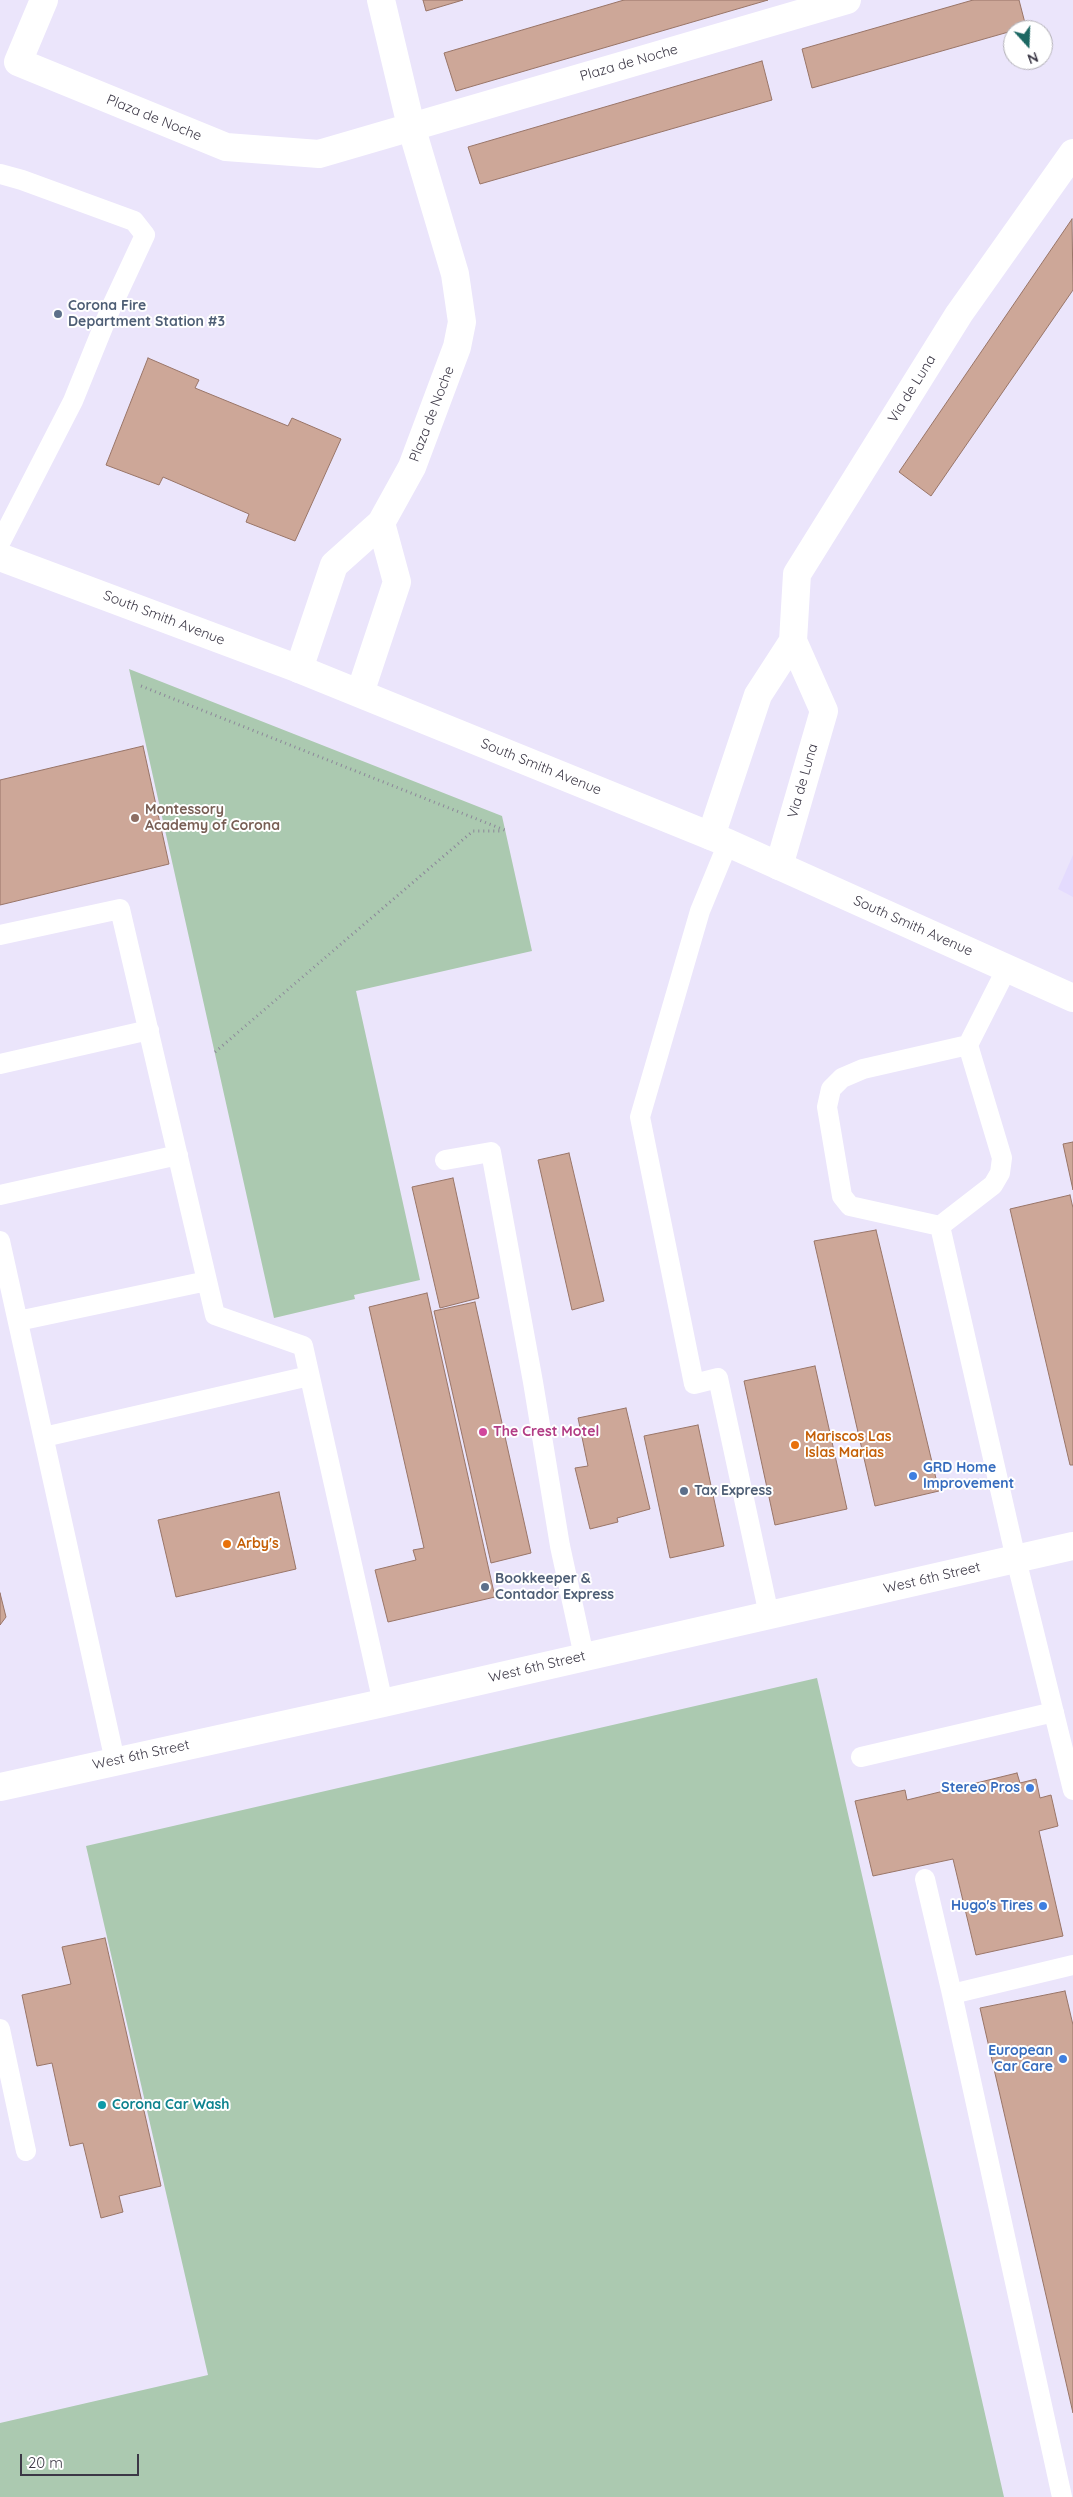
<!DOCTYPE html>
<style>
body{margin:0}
#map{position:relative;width:1073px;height:2497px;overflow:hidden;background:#ebe5fb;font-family:Quicksand,sans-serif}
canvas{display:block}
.north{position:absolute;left:1003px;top:20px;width:50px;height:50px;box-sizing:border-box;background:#fff;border:1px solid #b1afb5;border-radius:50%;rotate:160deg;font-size:14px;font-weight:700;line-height:20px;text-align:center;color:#3c3846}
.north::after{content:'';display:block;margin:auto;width:18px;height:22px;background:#1c6863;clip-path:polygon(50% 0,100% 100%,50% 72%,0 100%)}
.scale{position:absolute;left:20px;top:2454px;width:119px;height:22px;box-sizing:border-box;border:2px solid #3c3846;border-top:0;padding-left:6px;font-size:15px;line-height:18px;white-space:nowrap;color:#3c3846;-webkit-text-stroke:4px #fff;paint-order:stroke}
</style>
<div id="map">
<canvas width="1073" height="2497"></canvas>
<div class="north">N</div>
<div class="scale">20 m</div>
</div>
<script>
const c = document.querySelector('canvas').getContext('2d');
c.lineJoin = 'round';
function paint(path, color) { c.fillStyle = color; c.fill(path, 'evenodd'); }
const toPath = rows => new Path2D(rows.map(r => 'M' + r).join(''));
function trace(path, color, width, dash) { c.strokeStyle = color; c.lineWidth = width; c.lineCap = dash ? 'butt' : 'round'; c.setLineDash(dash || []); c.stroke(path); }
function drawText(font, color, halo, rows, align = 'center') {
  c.font = font + ' Quicksand,sans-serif'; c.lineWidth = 4; c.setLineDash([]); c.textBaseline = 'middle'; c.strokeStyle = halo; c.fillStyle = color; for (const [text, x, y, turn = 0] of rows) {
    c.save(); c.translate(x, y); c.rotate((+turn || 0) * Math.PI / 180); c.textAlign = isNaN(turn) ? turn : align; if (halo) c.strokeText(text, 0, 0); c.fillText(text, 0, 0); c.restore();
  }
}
const built = toPath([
 [1073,855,1073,897,1058,889]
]);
const green = toPath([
 [129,669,502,816,532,951,356,991,420,1280,354,1295,355,1299,274,1318],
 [817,1678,1004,2497,0,2497,0,2423,208,2375,86,1846]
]);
const building = toPath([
 [423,0,463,0,426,11,423,0],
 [624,0,768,0,456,91,444,53,624,0],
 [973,0,1019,0,1026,27,812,88,802,49,973,0],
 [762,61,772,100,480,184,468,147,762,61],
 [1072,219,1073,290,931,496,899,472,1072,219],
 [148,358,199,380,195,388,288,426,292,418,341,439,295,541,246,522,249,514,163,477,159,485,106,465,148,358],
 [143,746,169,864,0,905,0,780,143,746],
 [1073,1142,1073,1190,1063,1144,1073,1142],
 [569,1153,604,1301,572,1310,538,1160,569,1153],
 [453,1178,479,1298,440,1308,412,1187,453,1178],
 [1070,1195,1073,1208,1073,1465,1070,1465,1010,1209,1070,1195],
 [876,1230,939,1491,875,1506,814,1241,876,1230],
 [427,1293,495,1597,388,1622,375,1570,416,1560,413,1550,424,1548,369,1307,427,1293],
 [475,1302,531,1553,491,1563,434,1311,475,1302],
 [815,1366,847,1509,775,1525,744,1381,815,1366],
 [626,1408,650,1509,617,1518,618,1522,590,1529,575,1468,588,1466,578,1418,626,1408],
 [698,1425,724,1546,670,1558,644,1436,698,1425],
 [279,1492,296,1569,176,1597,158,1520,279,1492],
 [0,1593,6,1617,0,1625,0,1593],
 [1017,1773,1020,1783,1036,1779,1040,1798,1051,1795,1058,1826,1039,1831,1063,1936,976,1955,953,1859,873,1876,855,1801,905,1790,907,1800,1017,1773],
 [105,1938,161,2186,119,2196,123,2212,101,2218,83,2143,70,2146,52,2063,37,2066,22,1995,71,1984,62,1947,105,1938],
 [1065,1991,1073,2025,1073,2413,980,2008,1065,1991]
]);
const path = toPath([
 [141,686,507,831],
 [215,1052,473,831,503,831]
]);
const lane = toPath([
 [0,174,22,180,134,221,145,235,110,310,73,401,0,543],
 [728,843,700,911,640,1117,694,1384,718,1378,769,1615],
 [0,935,120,909,215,1315,303,1346,383,1703],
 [1007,968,968,1045,1002,1158,1000,1173,993,1185,940,1226,1016,1559,1073,1790],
 [0,1064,149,1030],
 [445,1160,491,1152,533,1382,560,1546,584,1656],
 [0,1195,178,1155],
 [940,1226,850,1206,842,1196,827,1107,831,1089,842,1078,863,1069,968,1045],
 [0,1241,115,1761],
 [18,1321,207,1281],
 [44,1437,309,1376],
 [861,1757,1054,1712],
 [925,1879,952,1994],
 [0,2029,26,2151],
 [1062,2497,952,1994,1073,1965]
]);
const street = toPath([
 [44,0,18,62,226,147,319,154,847,0],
 [299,669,334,565,381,523,412,467,457,347,462,322,455,274,411,126,381,0],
 [360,693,397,582,381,523],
 [711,836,758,695,793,641],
 [779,866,824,711,793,641,797,574,959,314,1073,153]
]);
const secondary = toPath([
 [0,557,299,669,728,843,1073,998]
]);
const primary = toPath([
 [0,1787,383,1703,1073,1546]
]);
const markers = [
 [58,314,5,"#5c6f8a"],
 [135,818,5,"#8d6e63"],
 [483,1432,5,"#d1479c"],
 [795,1445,5,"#e8710a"],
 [913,1476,5,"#3f7fe0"],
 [684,1491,5,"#5c6f8a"],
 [227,1544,5,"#e8710a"],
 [485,1587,5,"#5c6f8a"],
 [1030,1788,5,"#3f7fe0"],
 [1043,1906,5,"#3f7fe0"],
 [1063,2059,5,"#3f7fe0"],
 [102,2105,5,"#0f9aa8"]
];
const streetNames = [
 ["Plaza de Noche",629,63,-16],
 ["Plaza de Noche",154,118,22],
 ["Via de Luna",912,389,-58],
 ["Plaza de Noche",432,414,-69],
 ["South Smith Avenue",164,618,21],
 ["South Smith Avenue",541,767,22],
 ["Via de Luna",803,781,-74],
 ["South Smith Avenue",913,926,24],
 ["West 6th Street",932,1578,-13],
 ["West 6th Street",537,1667,-13],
 ["West 6th Street",141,1755,-12]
];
const serviceNames = [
 ["Corona Fire",68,306],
 ["Department Station #3",68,322],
 ["Tax Express",694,1491],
 ["Bookkeeper &",495,1579],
 ["Contador Express",495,1595]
];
const educationNames = [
 ["Montessory",145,810],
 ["Academy of Corona",145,826]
];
const hotelNames = [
 ["The Crest Motel",493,1432]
];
const foodNames = [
 ["Mariscos Las",805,1437],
 ["Islas Marias",805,1453],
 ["Arby's",237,1544]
];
const shopNames = [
 ["GRD Home",923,1468,"left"],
 ["Improvement",923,1484,"left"],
 ["Stereo Pros",1020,1788],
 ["Hugo's Tires",1033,1906],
 ["European",1053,2051],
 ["Car Care",1053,2067]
];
const cultureNames = [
 ["Corona Car Wash",112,2105]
];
paint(built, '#e4dbfe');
paint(green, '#abc9b0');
paint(building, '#cda798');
trace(building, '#997568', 1);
trace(path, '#8c8799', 3, [1, 4]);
trace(lane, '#fff', 20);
trace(street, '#fff', 28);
trace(secondary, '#fff', 28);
trace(primary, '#fff', 28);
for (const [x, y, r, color] of markers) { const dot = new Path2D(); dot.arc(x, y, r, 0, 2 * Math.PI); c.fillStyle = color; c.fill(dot); trace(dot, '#fff', 2); }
drawText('14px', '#3c3846', '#fff', streetNames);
drawText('bold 14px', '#4e5e75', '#fff', serviceNames, 'left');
drawText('bold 14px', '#785e54', '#fff', educationNames, 'left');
drawText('bold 14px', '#b23c85', '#fff', hotelNames, 'left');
drawText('bold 14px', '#c56008', '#fff', foodNames, 'left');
drawText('bold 14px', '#366cbe', '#fff', shopNames, 'right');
drawText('bold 14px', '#0d838f', '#fff', cultureNames, 'left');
</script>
